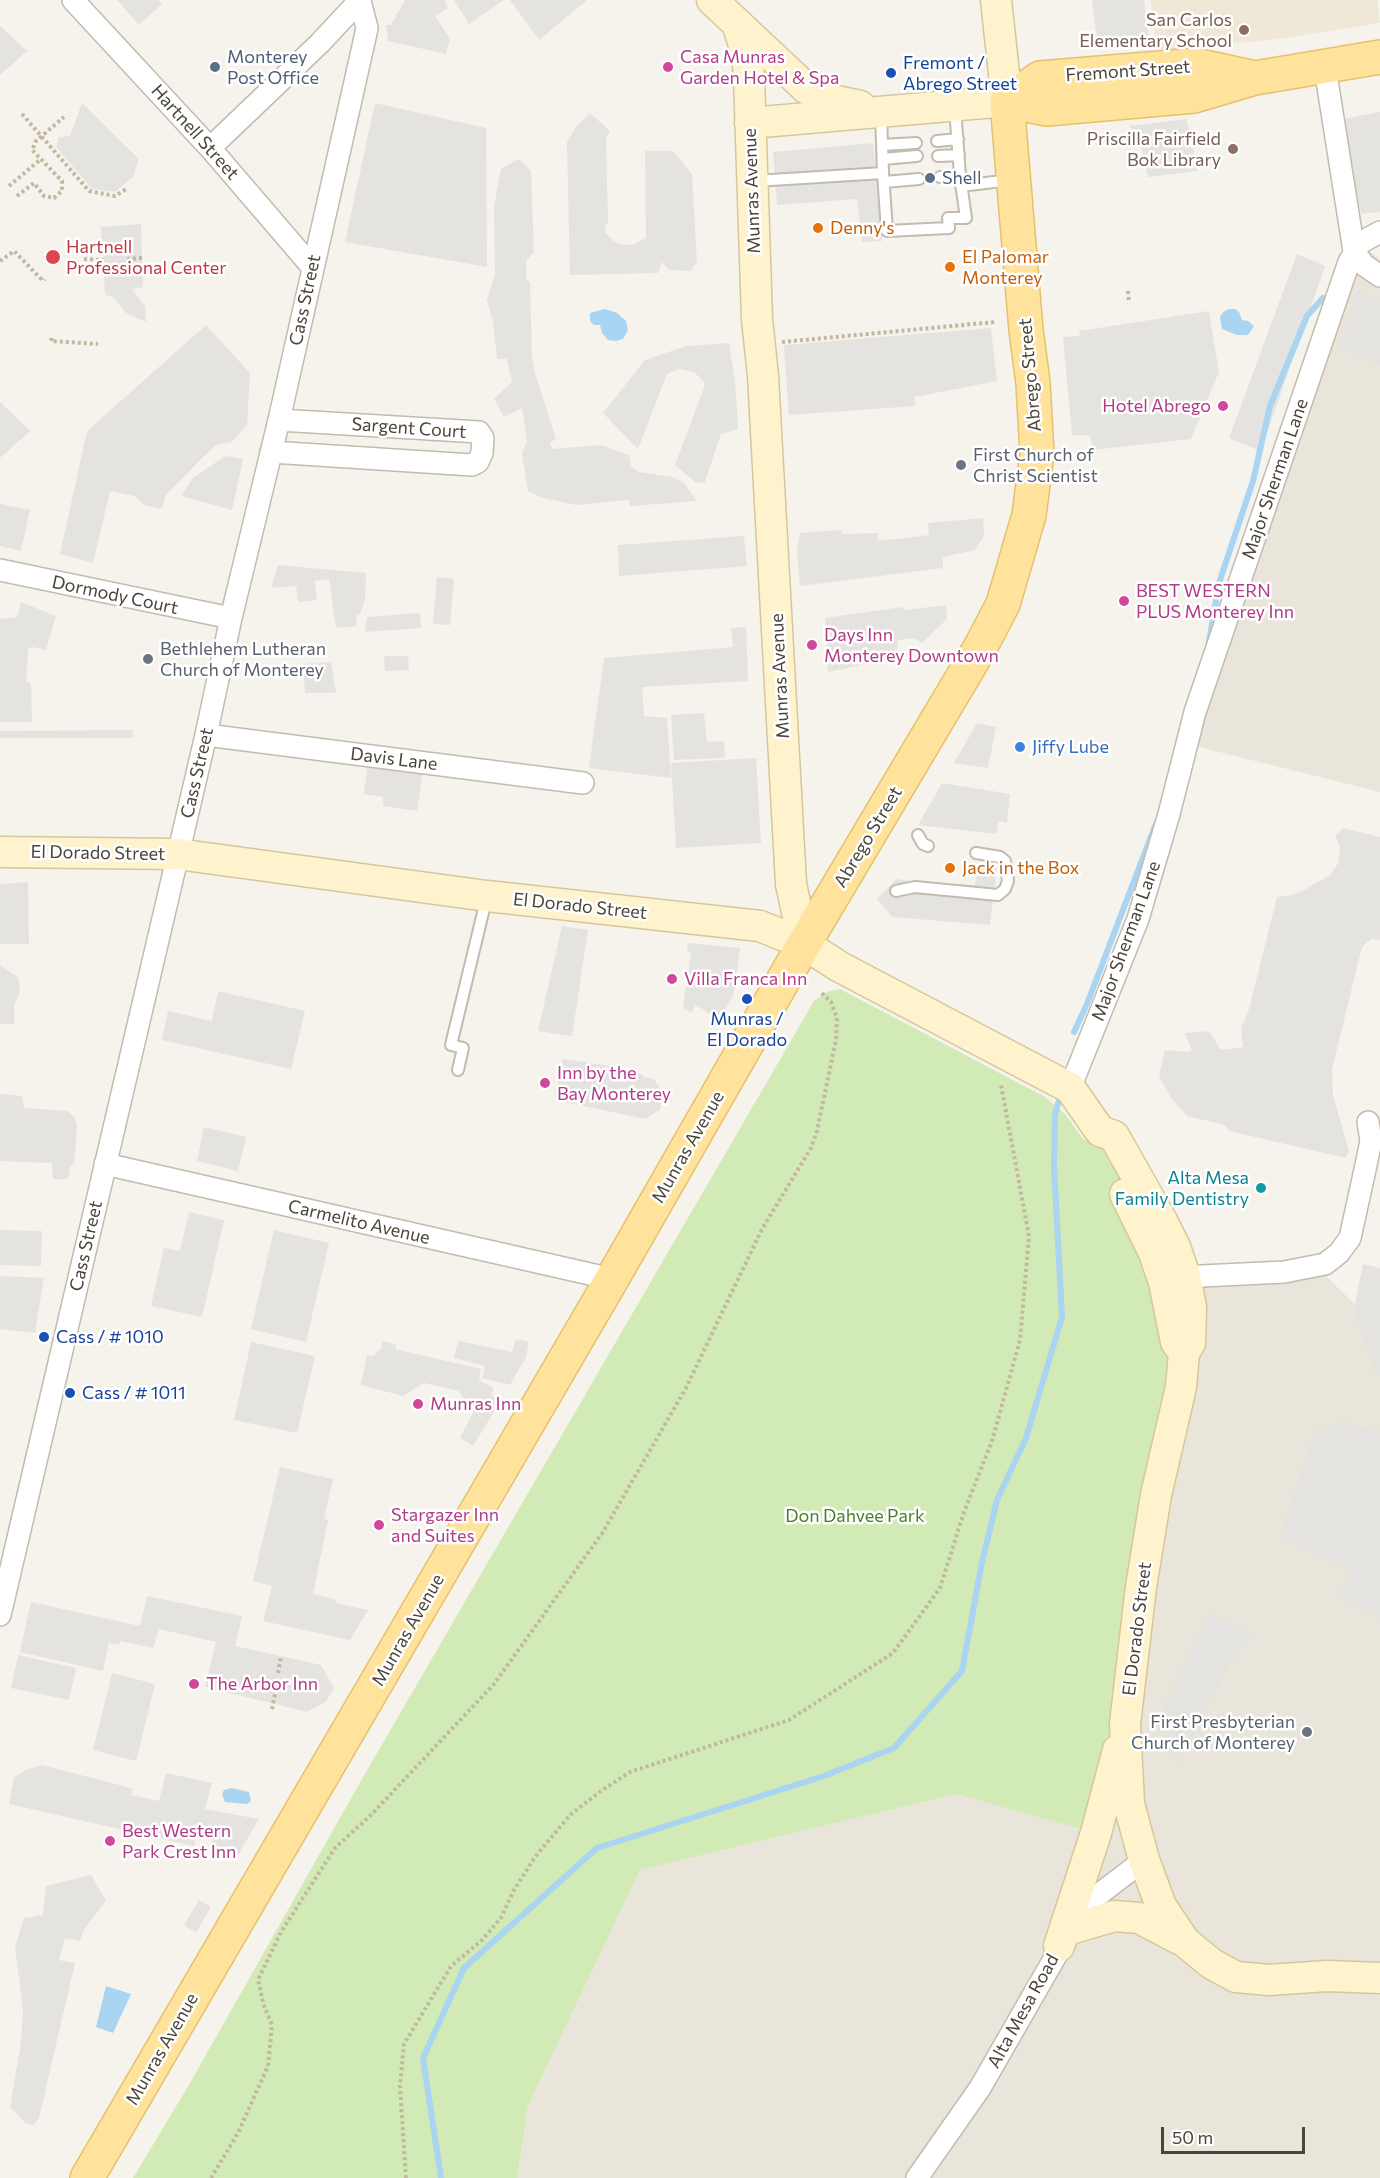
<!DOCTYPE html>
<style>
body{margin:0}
#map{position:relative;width:1380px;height:2178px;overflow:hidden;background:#f6f3ec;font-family:Commissioner,sans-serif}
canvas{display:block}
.scale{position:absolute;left:1161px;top:2127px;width:144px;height:27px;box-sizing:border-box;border:3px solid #4b4439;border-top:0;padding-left:8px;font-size:18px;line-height:21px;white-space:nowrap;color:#4b4439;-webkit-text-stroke:4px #fff;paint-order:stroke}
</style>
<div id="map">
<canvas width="1380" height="2178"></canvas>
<div class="scale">50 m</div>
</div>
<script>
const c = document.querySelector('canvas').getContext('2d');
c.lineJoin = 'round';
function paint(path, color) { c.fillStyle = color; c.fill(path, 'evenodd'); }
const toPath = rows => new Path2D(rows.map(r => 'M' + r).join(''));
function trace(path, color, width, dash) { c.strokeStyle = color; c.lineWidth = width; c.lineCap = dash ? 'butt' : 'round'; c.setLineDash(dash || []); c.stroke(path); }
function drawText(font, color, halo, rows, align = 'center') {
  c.font = font + ' Commissioner,sans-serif'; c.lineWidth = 5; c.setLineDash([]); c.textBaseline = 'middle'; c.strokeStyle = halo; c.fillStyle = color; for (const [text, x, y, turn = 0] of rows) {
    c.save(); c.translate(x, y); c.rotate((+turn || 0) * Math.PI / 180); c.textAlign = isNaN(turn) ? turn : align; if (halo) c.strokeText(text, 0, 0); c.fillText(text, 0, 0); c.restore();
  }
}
const residential = toPath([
 [1362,246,1380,259,1380,792,1195,746,1192,713],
 [1323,1273,1375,1324,1380,1326,1380,2178,517,2178,528,2106,640,1870,956,1794,1096,1832,1177,1279]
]);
const education = toPath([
 [1151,0,1377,0,1380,23,1286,38,1156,51]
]);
const green = toPath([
 [840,989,1045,1097,1066,1115,1083,1139,1112,1152,1183,1337,1096,1833,956,1794,640,1870,528,2106,517,2178,133,2178,190,2083,366,1772,814,1001,827,992]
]);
const parking = toPath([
 [117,0,159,0,162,4,139,25],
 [405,0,444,0,448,8,435,16,450,39,446,54,388,41,386,25,391,25],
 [454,0,504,0,469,24],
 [510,0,587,0,539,40],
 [1092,0,1144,0,1149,42,1098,47],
 [0,26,27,51,0,75],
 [82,103,139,159,133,177,115,192,92,189,56,147,59,137,70,136],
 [375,103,486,128,487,267,345,242],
 [1380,112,1380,212,1361,214,1342,119],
 [590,113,610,131,606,138,608,223,605,226,605,233,614,241,622,245,633,245,646,238,645,151,673,151,692,174,697,262,691,271,669,270,662,262,658,273,570,275,567,142,576,127],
 [1186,119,1190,133,1141,138,1129,126],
 [1191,138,1197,171,1148,177,1141,146,1145,141],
 [873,143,882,241,862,242,857,199,777,205,773,152],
 [519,159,531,171,534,252,526,261,526,279,530,282,532,359,535,373,556,439,550,443,552,449,601,445,629,455,631,466,639,472,673,477,683,482,697,501,630,506,629,500,576,505,543,498,528,491,522,453,527,442,522,408,504,417,494,399,512,382,507,359,497,359,493,323,487,300,495,274,494,206,501,169],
 [141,224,143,287,132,289,145,306,146,322,126,313,113,297,105,295,101,227],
 [1297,254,1325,266,1267,433,1258,450,1229,438],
 [1358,289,1380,302,1380,365,1337,347],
 [1209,311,1219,372,1191,439,1093,450,1090,435,1072,435,1063,337,1080,336,1079,331],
 [206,325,250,373,247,425,232,442,216,445,200,460,166,495,162,509,144,505,135,496,110,491,93,563,60,554,87,431],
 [991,328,997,381,915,397,915,406,789,415,784,345],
 [729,343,735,380,738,429,721,434,705,482,696,483,675,465,704,388,704,382,694,372,679,369,667,374,638,449,603,413,645,360,686,346],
 [0,402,30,431,0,458],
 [225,456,243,459,232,510,181,496,193,478],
 [0,504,30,510,21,551,0,546],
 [983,518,984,536,975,550,943,557,943,568,800,586,797,553,800,533,841,530,842,534,878,533,878,540,898,539,929,535,928,523],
 [744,536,747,566,619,576,618,545],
 [278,565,366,573,365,600,360,614,357,615,356,626,336,628,329,579,315,581,317,600,298,602,296,586,271,588],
 [437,577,454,579,450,625,433,624],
 [21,602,56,616,46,650,32,647,28,649,26,681,31,683,32,722,0,722,0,619,17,617],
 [946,605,947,619,922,643,914,638,898,640,896,658,828,672,825,618,902,607,905,610],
 [420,613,421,628,365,632,367,617],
 [746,627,748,681,642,687,644,716,667,718,671,778,589,768,604,658,733,647,731,628],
 [384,656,408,656,409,670,385,671],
 [331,662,336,693,305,693,303,664],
 [704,713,707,742,724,741,725,758,674,760,671,715],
 [977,723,996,727,988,768,954,763],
 [133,730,133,738,0,738,0,731],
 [756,758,761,843,676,848,671,763],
 [368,763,423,770,417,811,383,806,383,797,364,794],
 [942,783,1010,794,1007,823,998,821,996,834,918,825],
 [1343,828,1380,837,1380,940,1371,939,1362,947,1332,1069,1333,1095,1349,1151,1346,1158,1229,1131,1225,1125,1187,1116,1171,1098,1159,1076,1165,1050,1189,1052,1192,1049,1184,1033,1209,1031,1221,1050,1243,1047,1241,1028,1249,1009,1277,897,1293,895,1304,890,1330,875,1339,862,1340,847,1335,836],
 [978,865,997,868,990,925,892,917,877,899,896,879,974,890],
 [28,882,29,944,0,944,0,884],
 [562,926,588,930,572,1036,538,1031],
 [688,943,740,948,734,993,720,1020,696,1005,691,1013,683,1008,691,953,687,952],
 [0,965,18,977,20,992,14,1006,14,1024,0,1024],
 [218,991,305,1011,291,1069,162,1040,168,1011,212,1021],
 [563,1059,618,1067,626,1078,634,1071,643,1075,643,1077,654,1079,663,1093,660,1111,657,1111,646,1119,559,1101,555,1094],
 [0,1094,22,1096,24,1108,67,1111,75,1118,77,1126,74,1164,70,1166,68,1179,53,1179,52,1163,0,1161],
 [204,1127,246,1137,238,1171,197,1161],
 [189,1212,224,1220,202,1317,151,1306,164,1248,180,1251],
 [0,1230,42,1231,41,1266,0,1265],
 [274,1230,329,1243,306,1342,251,1329],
 [1363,1264,1380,1268,1380,1376,1377,1375,1354,1309],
 [0,1276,44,1278,35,1333,0,1329],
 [516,1339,529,1342,526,1357,510,1385,482,1378,485,1366,454,1358,458,1341,512,1352],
 [382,1341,396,1344,395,1349,481,1369,479,1380,494,1388,491,1395,501,1400,473,1446,460,1438,473,1413,459,1391,424,1383,403,1396,361,1385,367,1355,373,1356,381,1348],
 [251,1342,315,1356,297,1433,234,1420],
 [1341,1422,1380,1431,1380,1618,1339,1595,1351,1570,1280,1538,1314,1434,1325,1426],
 [280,1467,333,1479,324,1519,328,1520,313,1594,337,1600,336,1603,368,1610,350,1640,263,1621,272,1586,253,1581],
 [147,1596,242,1616,235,1646,321,1665,334,1688,326,1702,307,1712,205,1687,216,1642,159,1629,153,1648,120,1641,119,1645,109,1643,103,1671,20,1652,31,1602,140,1626],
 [1209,1613,1255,1635,1234,1655,1179,1763,1155,1725],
 [18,1655,76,1668,69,1700,11,1688],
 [112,1673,155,1684,136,1761,93,1750],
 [42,1765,127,1787,133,1789,131,1795,159,1801,166,1773,212,1783,205,1809,259,1819,238,1855,212,1845,213,1837,197,1833,194,1846,9,1804,14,1777,28,1769],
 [91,1875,106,1901,84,1929,80,1941,65,1938,59,1960,75,1963,39,2118,34,2125,25,2123,10,2107,21,2043,23,2010,15,1947,24,1918,43,1915,46,1886],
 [199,1900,211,1907,196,1933,184,1925]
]);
const water = toPath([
 [605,309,617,313,626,321,628,330,623,339,616,341,608,340,602,333,600,325,594,325,590,321,590,313],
 [1229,309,1235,309,1239,312,1242,320,1248,321,1254,326,1248,335,1237,335,1222,329,1220,317,1223,312],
 [231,1788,249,1792,251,1801,247,1804,225,1802,222,1794,224,1790],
 [106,1986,131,1994,113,2033,96,2027]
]);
const stream = toPath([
 [1209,642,1219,583,1253,481,1270,406,1307,316,1323,298],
 [1074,1032,1087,1004,1155,826],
 [441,2178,423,2058,464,1968,597,1848,824,1776,894,1748,962,1671,982,1562,997,1500,1026,1438,1062,1317,1054,1166,1055,1115,1059,1100]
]);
const path = toPath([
 [22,114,89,191,115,196,128,188],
 [9,186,41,159],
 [17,196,34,183,44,196,54,198,62,191,62,181,32,150,36,141,64,117],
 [84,259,103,260],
 [127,259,142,258],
 [0,261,14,251,43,281,44,279],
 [1128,291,1129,303],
 [52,338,51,341,98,344],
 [782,342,995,322],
 [278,1673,281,1656],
 [272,1709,275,1694],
 [211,2178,238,2133,268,2066,272,2025,264,2006,258,1980,281,1932,335,1848,371,1815,494,1684,603,1532,686,1388,762,1229,811,1148,817,1131,836,1040,837,1018,831,1002,822,993],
 [406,2178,400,2086,404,2044,451,1966,481,1941,501,1918,514,1890,535,1857,570,1815,601,1791,630,1772,789,1720,893,1653,940,1588,964,1512,992,1441,1020,1340,1029,1236,1001,1085]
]);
const lane = toPath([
 [937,141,958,139],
 [882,145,916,143],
 [938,156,959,155],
 [883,159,917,156],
 [883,173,887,231,949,228,948,218,966,218,960,176,955,108],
 [940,177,960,176],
 [755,181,883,173,881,113],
 [884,182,919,179],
 [961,186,1010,180],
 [918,835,923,844,928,846],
 [896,891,915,887,998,895,1005,889,1008,881,1005,861,1000,857,976,853],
 [458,1070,463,1048,451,1045,487,896]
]);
const street = toPath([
 [73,0,210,148,313,268],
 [1325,68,1354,251,1364,265,1380,276],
 [210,148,320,43,360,0],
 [271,452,472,465,478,462,482,453,483,438,479,432,279,420],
 [0,570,231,618],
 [206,735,583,783],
 [1070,1088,1138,919,1169,814,1195,712,1349,262,1360,243,1380,232],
 [105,1164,612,1279],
 [1173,1275,1181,1277,1284,1272,1325,1264,1339,1253,1350,1238,1366,1165,1371,1141,1368,1122],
 [0,1615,206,735,231,618,279,420,366,33,367,28,360,1],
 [917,2178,980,2088,1085,1905,1144,1860]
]);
const secondary = toPath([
 [712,0,807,89,827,99,860,106],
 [738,26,747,55,749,78,757,319,763,376,791,884,804,944],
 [750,123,1007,101,996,0],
 [0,852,177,854,487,896,760,926,804,944,840,967,1070,1088,1100,1131,1114,1136,1162,1221,1175,1247,1185,1276,1191,1307,1190,1343,1184,1353,1181,1387,1156,1495,1141,1587,1125,1724,1129,1804,1144,1860,1161,1906,1185,1942,1212,1964,1236,1977,1269,1980,1327,1976,1380,1978],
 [1125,1194,1154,1253,1164,1282,1176,1342,1184,1353],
 [1070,1929,1114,1916,1139,1918,1179,1939],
 [1059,1946,1096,1833,1118,1750]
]);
const primary = toPath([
 [1007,101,1047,109,1194,96,1255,78,1380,57],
 [1007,101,1040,78,1196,65,1251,77],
 [87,2178,612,1279,804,944,980,648,1003,604,1029,515,1037,454,1033,383,1026,330,1007,101]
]);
const markers = [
 [1244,30,6,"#8d6e63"],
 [215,67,6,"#5c6f8a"],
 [668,67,6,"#d1479c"],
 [891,73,6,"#1a4fb4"],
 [1233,149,6,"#8d6e63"],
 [930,178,6,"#5c6f8a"],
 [818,228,6,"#e8710a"],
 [53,257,8,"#e0444e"],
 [950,267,6,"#e8710a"],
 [1223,406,6,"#d1479c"],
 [961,465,6,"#6b7280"],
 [1124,601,6,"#d1479c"],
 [812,645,6,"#d1479c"],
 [148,659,6,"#6b7280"],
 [1020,747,6,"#3f7fe0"],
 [950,868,6,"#e8710a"],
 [672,979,6,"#d1479c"],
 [747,999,6,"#1a4fb4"],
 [545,1083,6,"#d1479c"],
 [1261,1188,6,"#0f9aa8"],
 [44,1337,6,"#1a4fb4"],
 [70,1393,6,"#1a4fb4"],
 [418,1404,6,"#d1479c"],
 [379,1525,6,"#d1479c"],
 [194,1684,6,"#d1479c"],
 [1307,1732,6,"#6b7280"],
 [110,1841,6,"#d1479c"]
];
const educationNames = [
 ["San Carlos",1232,20],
 ["Elementary School",1232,41],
 ["Priscilla Fairfield",1221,139],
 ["Bok Library",1221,160]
];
const serviceNames = [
 ["Monterey",227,57],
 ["Post Office",227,78],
 ["Shell",942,178]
];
const hotelNames = [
 ["Casa Munras",680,57],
 ["Garden Hotel & Spa",680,78],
 ["Hotel Abrego",1211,406,"right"],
 ["BEST WESTERN",1136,591],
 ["PLUS Monterey Inn",1136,612],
 ["Days Inn",824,635],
 ["Monterey Downtown",824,656],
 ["Villa Franca Inn",684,979],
 ["Inn by the",557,1073],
 ["Bay Monterey",557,1094],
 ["Munras Inn",430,1404],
 ["Stargazer Inn",391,1515],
 ["and Suites",391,1536],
 ["The Arbor Inn",206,1684],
 ["Best Western",122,1831],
 ["Park Crest Inn",122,1852]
];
const transitNames = [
 ["Fremont /",903,63],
 ["Abrego Street",903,84],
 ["Munras /",747,1019,"center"],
 ["El Dorado",747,1040,"center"],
 ["Cass / # 1010",56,1337],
 ["Cass / # 1011",82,1393]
];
const streetNames = [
 ["Fremont Street",1128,71,-4],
 ["Hartnell Street",195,132,48],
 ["Munras Avenue",752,191,-92],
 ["Cass Street",305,300,-78],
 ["Abrego Street",1030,375,-95],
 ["Sargent Court",409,428,4],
 ["Major Sherman Lane",1275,479,-71],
 ["Dormody Court",115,595,12],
 ["Munras Avenue",780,676,-93],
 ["Davis Lane",394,759,7],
 ["Cass Street",197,773,-77],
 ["Abrego Street",868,837,-59],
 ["El Dorado Street",98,853,1],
 ["El Dorado Street",580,906,6],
 ["Major Sherman Lane",1126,941,-70],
 ["Munras Avenue",688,1147,-60],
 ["Carmelito Avenue",359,1222,13],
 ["Cass Street",86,1246,-77],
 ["El Dorado Street",1137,1629,-83],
 ["Munras Avenue",408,1630,-60],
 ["Alta Mesa Road",1023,2011,-61],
 ["Munras Avenue",162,2049,-60]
];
const foodNames = [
 ["Denny's",830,228],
 ["El Palomar",962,257],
 ["Monterey",962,278],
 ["Jack in the Box",962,868]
];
const healthNames = [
 ["Hartnell",66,247],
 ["Professional Center",66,268]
];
const worshipNames = [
 ["First Church of",973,455],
 ["Christ Scientist",973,476],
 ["Bethlehem Lutheran",160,649],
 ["Church of Monterey",160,670],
 ["First Presbyterian",1295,1722,"right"],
 ["Church of Monterey",1295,1743,"right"]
];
const shopNames = [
 ["Jiffy Lube",1032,747]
];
const cultureNames = [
 ["Alta Mesa",1249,1178],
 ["Family Dentistry",1249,1199]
];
const parkNames = [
 ["Don Dahvee Park",855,1516]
];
paint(residential, '#eae5da');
paint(education, '#efe8d6');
paint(green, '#d2eab5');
paint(parking, '#e5e3e0');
paint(water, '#a9d4f2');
trace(stream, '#a9d4f2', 6);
trace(lane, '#c2bbae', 14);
trace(street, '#c2bbae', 24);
trace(secondary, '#d6c79b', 33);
trace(primary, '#e6c16a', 36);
trace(path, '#c4b79f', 4, [3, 3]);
trace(lane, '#fff', 10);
trace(street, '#fff', 21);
trace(secondary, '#fff3cd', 30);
trace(primary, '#ffe39c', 33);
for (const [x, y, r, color] of markers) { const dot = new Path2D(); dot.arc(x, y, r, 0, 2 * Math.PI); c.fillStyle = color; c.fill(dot); trace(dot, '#fff', 2); }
drawText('18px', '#785e54', '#fff', educationNames, 'right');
drawText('18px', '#4e5e75', '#fff', serviceNames, 'left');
drawText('18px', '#b23c85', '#fff', hotelNames, 'left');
drawText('18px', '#164399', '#fff', transitNames, 'left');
drawText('18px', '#4b4439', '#fff', streetNames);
drawText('18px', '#c56008', '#fff', foodNames, 'left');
drawText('18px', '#be3a42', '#fff', healthNames, 'left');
drawText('18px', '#5b616d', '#fff', worshipNames, 'left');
drawText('18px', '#366cbe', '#fff', shopNames, 'left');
drawText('18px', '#0d838f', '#fff', cultureNames, 'right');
drawText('18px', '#4a7f2a', '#fff', parkNames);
</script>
